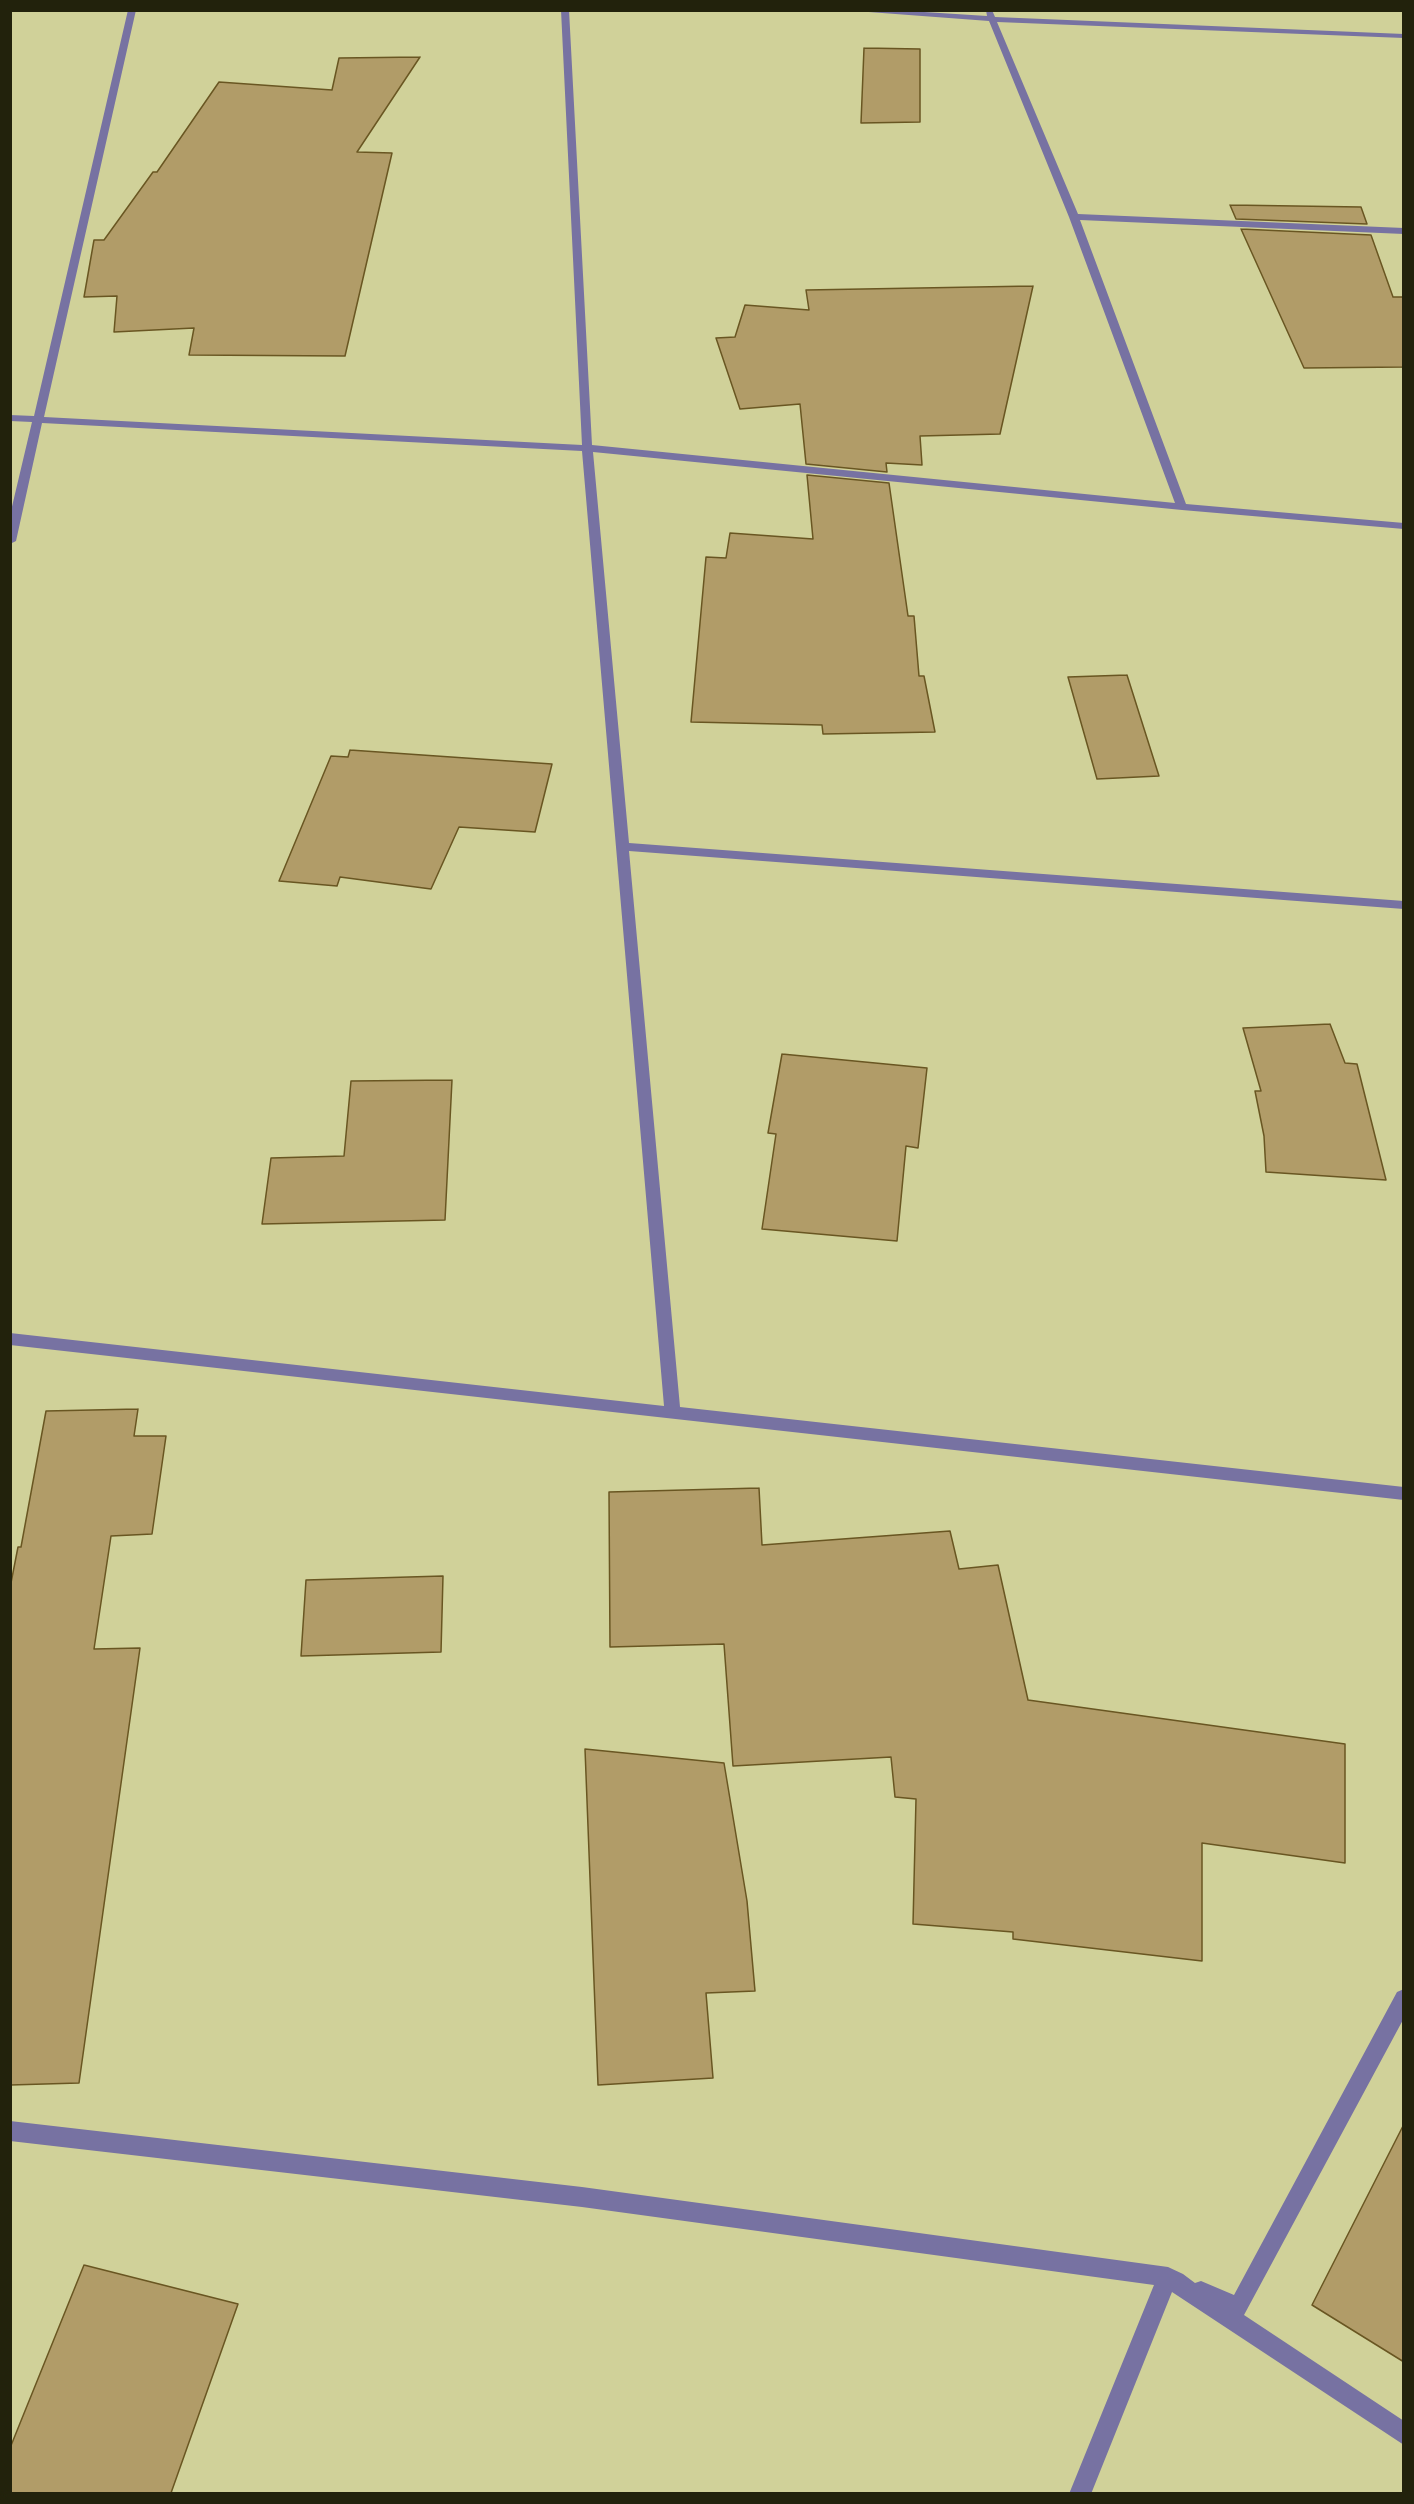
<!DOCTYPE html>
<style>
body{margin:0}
#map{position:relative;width:1414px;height:2504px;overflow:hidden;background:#d0d199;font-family:"Source Sans 3",sans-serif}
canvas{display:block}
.frame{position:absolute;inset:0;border:12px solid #22220c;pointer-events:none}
</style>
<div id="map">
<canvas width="1414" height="2504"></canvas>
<div class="frame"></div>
</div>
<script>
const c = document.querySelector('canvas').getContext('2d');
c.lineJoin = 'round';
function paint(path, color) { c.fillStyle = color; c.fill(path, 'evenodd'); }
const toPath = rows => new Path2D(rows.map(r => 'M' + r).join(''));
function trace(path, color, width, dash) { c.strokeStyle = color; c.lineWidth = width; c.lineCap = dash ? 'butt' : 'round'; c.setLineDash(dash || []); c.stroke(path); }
const building = toPath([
 [864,48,920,49,920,122,861,123,864,48],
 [420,57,357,152,392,153,345,356,189,355,194,328,114,332,117,296,84,297,94,240,104,240,153,172,157,172,219,82,332,90,339,58,420,57],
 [1230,205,1361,207,1367,224,1236,219,1230,205],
 [1241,229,1371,235,1393,297,1404,297,1404,367,1304,368,1241,229],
 [1033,286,1000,434,920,436,922,465,886,463,887,472,806,464,800,404,740,409,716,338,735,337,745,305,809,310,806,290,1033,286],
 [807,475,889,483,908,616,914,616,919,676,924,676,935,732,823,734,822,725,691,722,706,557,726,558,730,533,813,539,807,475],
 [1127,675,1159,776,1097,779,1068,677,1127,675],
 [350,750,552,764,535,832,459,827,431,889,340,877,337,886,279,881,331,756,348,757,350,750],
 [1330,1024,1345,1063,1357,1064,1386,1180,1266,1172,1264,1136,1255,1091,1261,1091,1243,1028,1330,1024],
 [782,1054,927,1068,918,1148,906,1146,897,1241,762,1229,776,1134,768,1133,782,1054],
 [452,1080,445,1220,262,1224,271,1158,344,1156,351,1081,452,1080],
 [138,1409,134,1436,166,1436,152,1534,111,1536,94,1649,140,1648,79,2083,10,2085,10,1588,18,1547,21,1547,46,1411,138,1409],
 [759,1488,762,1545,950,1531,959,1569,998,1565,1028,1700,1345,1744,1345,1863,1202,1843,1202,1961,1013,1939,1013,1932,913,1924,916,1799,895,1797,891,1757,733,1766,724,1644,610,1647,609,1492,759,1488],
 [443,1576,441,1652,301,1656,306,1580,443,1576],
 [585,1749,724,1763,747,1901,755,1991,706,1993,713,2078,598,2085,585,1749],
 [1404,2124,1404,2362,1312,2305,1404,2124],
 [84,2265,238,2304,171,2493,10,2493,10,2448,84,2265]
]);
const minor = toPath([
 [128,10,136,10,44,417,582,445,561,10,569,10,592,445,1175,503,1069,217,989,21,842,10,893,10,987,16,986,10,992,10,995,17,1404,34,1404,38,997,22,1078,214,1404,228,1404,234,1080,220,1186,504,1404,523,1404,529,1182,510,593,452,629,843,1404,901,1404,909,629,851,680,1407,1404,1487,1404,1500,10,1345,10,1333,664,1406,582,451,42,423,16,541,10,544,10,515,32,422,10,421,10,415,34,416,128,10],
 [1404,1989,1404,2018,1244,2315,1404,2421,1404,2445,1172,2292,1091,2494,1069,2494,1154,2285,582,2207,10,2141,10,2121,582,2187,1168,2267,1183,2274,1195,2283,1201,2281,1234,2295,1397,1992,1404,1989]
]);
paint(building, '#b19c68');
trace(building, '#695622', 1.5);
paint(minor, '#7772a2');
</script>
